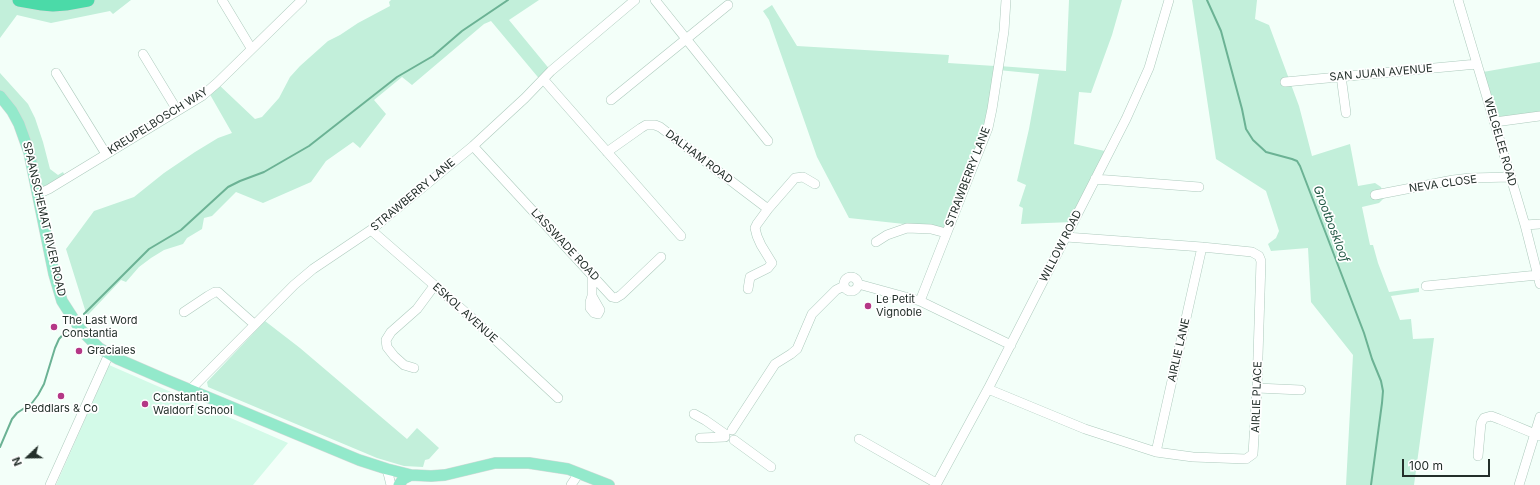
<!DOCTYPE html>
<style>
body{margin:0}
#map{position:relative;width:1540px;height:485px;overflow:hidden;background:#f3fff9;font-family:Inter,sans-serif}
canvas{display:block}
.north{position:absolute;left:8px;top:437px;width:40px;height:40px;-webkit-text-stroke:3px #fff;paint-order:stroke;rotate:248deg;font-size:11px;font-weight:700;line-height:16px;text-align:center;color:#232f2a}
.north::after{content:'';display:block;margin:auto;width:14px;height:18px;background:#232f2a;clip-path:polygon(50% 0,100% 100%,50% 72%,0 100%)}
.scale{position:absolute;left:1402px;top:459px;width:88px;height:18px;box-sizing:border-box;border:2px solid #232f2a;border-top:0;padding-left:5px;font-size:12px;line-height:14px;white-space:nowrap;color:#232f2a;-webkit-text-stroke:3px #fff;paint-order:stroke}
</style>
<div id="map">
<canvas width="1540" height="485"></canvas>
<div class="north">N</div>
<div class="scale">100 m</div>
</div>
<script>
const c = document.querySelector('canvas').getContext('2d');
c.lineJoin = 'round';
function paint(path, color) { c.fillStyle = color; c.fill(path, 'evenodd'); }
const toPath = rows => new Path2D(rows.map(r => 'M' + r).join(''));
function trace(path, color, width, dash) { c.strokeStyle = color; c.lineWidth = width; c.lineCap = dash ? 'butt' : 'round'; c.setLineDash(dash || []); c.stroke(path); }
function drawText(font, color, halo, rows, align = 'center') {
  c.font = font + ' Inter,sans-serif'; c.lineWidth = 3.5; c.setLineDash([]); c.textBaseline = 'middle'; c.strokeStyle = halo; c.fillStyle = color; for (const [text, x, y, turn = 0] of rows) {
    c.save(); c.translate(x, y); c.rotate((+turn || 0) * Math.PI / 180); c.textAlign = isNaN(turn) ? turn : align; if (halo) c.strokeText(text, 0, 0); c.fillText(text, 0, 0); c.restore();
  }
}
const built = toPath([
 [109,365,288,443,253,485,56,485]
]);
const green = toPath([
 [0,0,131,0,113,14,110,11,51,23,17,15,0,38],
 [391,0,539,0,509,20,551,71,542,82,491,21,484,24,412,85,402,77,374,100,386,114,360,148,353,142,326,161,311,182,263,203,236,192,212,216,204,218,202,229,187,238,183,244,164,250,151,258,139,267,126,282,121,280,87,316,66,249,94,211,134,197,164,173,195,152,218,138,232,133,208,91,217,83,255,119,262,117,279,98,290,77,300,66,328,41,340,35,358,23,390,6,389,2],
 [1069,0,1122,0,1112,35,1091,93,1079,92,1074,144,1109,152,1073,222,1021,224,1023,208,1019,206,1026,185,1017,181,1029,129,1039,74,998,70,999,66,1066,71],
 [1192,0,1257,0,1255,19,1269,25,1299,106,1312,156,1350,144,1358,186,1375,183,1381,187,1384,198,1379,203,1362,207,1370,245,1373,245,1378,263,1389,292,1419,288,1419,292,1391,296,1400,320,1411,319,1413,339,1434,338,1414,485,1346,485,1353,355,1311,302,1308,248,1271,251,1268,244,1276,238,1279,231,1266,191,1216,159],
 [772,5,797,46,949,55,948,63,995,66,987,120,982,135,945,220,946,227,941,228,849,218,817,157,769,20,763,11],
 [1540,62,1540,114,1503,118,1498,117,1495,113,1483,72],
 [0,73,28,104,35,118,43,142,50,169,58,175,63,172,66,178,38,194,29,152,0,96],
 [265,321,300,348,407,439,417,428,439,448,429,459,425,460,423,467,404,466,377,458,208,387,207,382]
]);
const stream = toPath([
 [1207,0,1221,31,1242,109,1246,129,1253,140,1266,152,1292,159,1297,161,1300,166,1364,333,1372,359,1381,381,1383,391,1382,403,1371,485],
 [84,314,149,249,181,230,228,187,240,181,264,172,309,146,397,77,433,56,462,31,508,0],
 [0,447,12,419,17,413,32,403,38,395,44,384,55,348,59,339,68,329]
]);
const minor = toPath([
 [222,0,251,48],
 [655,0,768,141],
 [1458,0,1525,225,1540,284],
 [143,54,177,110],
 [56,73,106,154],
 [1341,76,1346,113],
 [544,80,681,236],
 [1285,82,1477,64],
 [611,100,728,5],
 [1495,122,1540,116],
 [473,146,612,297,616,298,621,295,661,257],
 [607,152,641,128,646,125,655,125,660,127,768,209],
 [1095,179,1199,187],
 [38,194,49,189,202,96,217,83,302,0],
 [1375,195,1453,180,1470,178,1511,177],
 [1525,225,1540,224],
 [371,230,473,319,558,398],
 [876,242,887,235,907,228,931,229,946,233],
 [592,274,592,296,600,310,598,314,594,313,590,308,590,302,592,296],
 '844 284a7 7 0 1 1 14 0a7 7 0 1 1-14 0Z',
 [858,284,920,301,1011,345],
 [1426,286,1538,275],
 [748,289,750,277,768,268,772,263,761,245,757,236,755,228,757,224,768,209,795,178,803,177,815,184],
 [920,301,988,128,992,109,1004,31,1006,0],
 [184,312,208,296,215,292,218,292,254,324],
 [414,368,404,365,394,356,387,347,386,340,391,332,417,309,434,286],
 [1257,388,1301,390],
 [191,389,294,285,313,269,371,230,473,146,525,98,551,71,635,0],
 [988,389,1085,429,1156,452,1193,457,1246,459,1253,454,1257,388,1261,261,1259,256,1252,252,1202,247,1066,237],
 [694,414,705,420,725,434],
 [732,430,775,364,791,354,797,349,812,314,836,290,844,286],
 [700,438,725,437],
 [859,439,936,483],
 [734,440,771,467],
 [1156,452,1202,247],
 [1478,456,1481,423,1484,418,1491,416,1499,419,1540,436],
 [387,469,391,485],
 [50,485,109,354],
 [571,485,579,473],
 [936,485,988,389,1126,119,1149,68,1169,0],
 [1519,485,1540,417]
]);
const major = toPath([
 [0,96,12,111,19,124,29,152,54,274,62,301,80,329,99,348,118,359,164,379,359,460,387,469,411,475,431,476,445,475,495,463,529,463,568,469,609,485],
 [399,485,403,479,411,475]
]);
const highway = toPath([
 [19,0,42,4,53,5,66,4,88,0]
]);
const markers = [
 [868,306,4,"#b43786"],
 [54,327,4,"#b43786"],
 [79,351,4,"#b43786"],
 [61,396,4,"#b43786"],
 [145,404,4,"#b43786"]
];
const streetNames = [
 ["SAN JUAN AVENUE",1381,73,-5],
 ["KREUPELBOSCH WAY",158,121,-32],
 ["WELGELEE ROAD",1500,142,74],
 ["DALHAM ROAD",699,157,37],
 ["STRAWBERRY LANE",968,177,-69],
 ["NEVA CLOSE",1443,184,-8],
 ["STRAWBERRY LANE",413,195,-40],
 ["SPAANSCHEMAT RIVER ROAD",44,219,77],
 ["LASSWADE ROAD",565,245,47],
 ["WILLOW ROAD",1061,246,-63],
 ["ESKOL AVENUE",465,313,42],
 ["AIRLIE LANE",1179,350,-77],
 ["AIRLIE PLACE",1257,397,-88]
];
const poiNames = [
 ["Le Petit",876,300],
 ["Vignoble",876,313],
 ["The Last Word",62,321],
 ["Constantia",62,334],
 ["Graciales",87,351],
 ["Constantia",153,398],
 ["Waldorf School",153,411],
 ["Peddlars & Co",61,409,"center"]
];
const waterNames = [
 ["Grootboskloof",1331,224,69]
];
paint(built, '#d3fae8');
paint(green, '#c2efda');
trace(stream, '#6bb294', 2);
trace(minor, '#adcabd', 10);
trace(major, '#d7dad9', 12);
trace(highway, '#d7dad9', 14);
trace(minor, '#fff', 9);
trace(major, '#93e9cb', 11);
trace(highway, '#4bdaa8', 13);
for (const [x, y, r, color] of markers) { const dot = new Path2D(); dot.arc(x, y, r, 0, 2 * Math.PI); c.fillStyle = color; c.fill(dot); trace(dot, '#fff', 1.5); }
drawText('11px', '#232f2a', '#fff', streetNames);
drawText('11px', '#232f2a', '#fff', poiNames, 'left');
drawText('italic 12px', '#225945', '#fff', waterNames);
</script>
